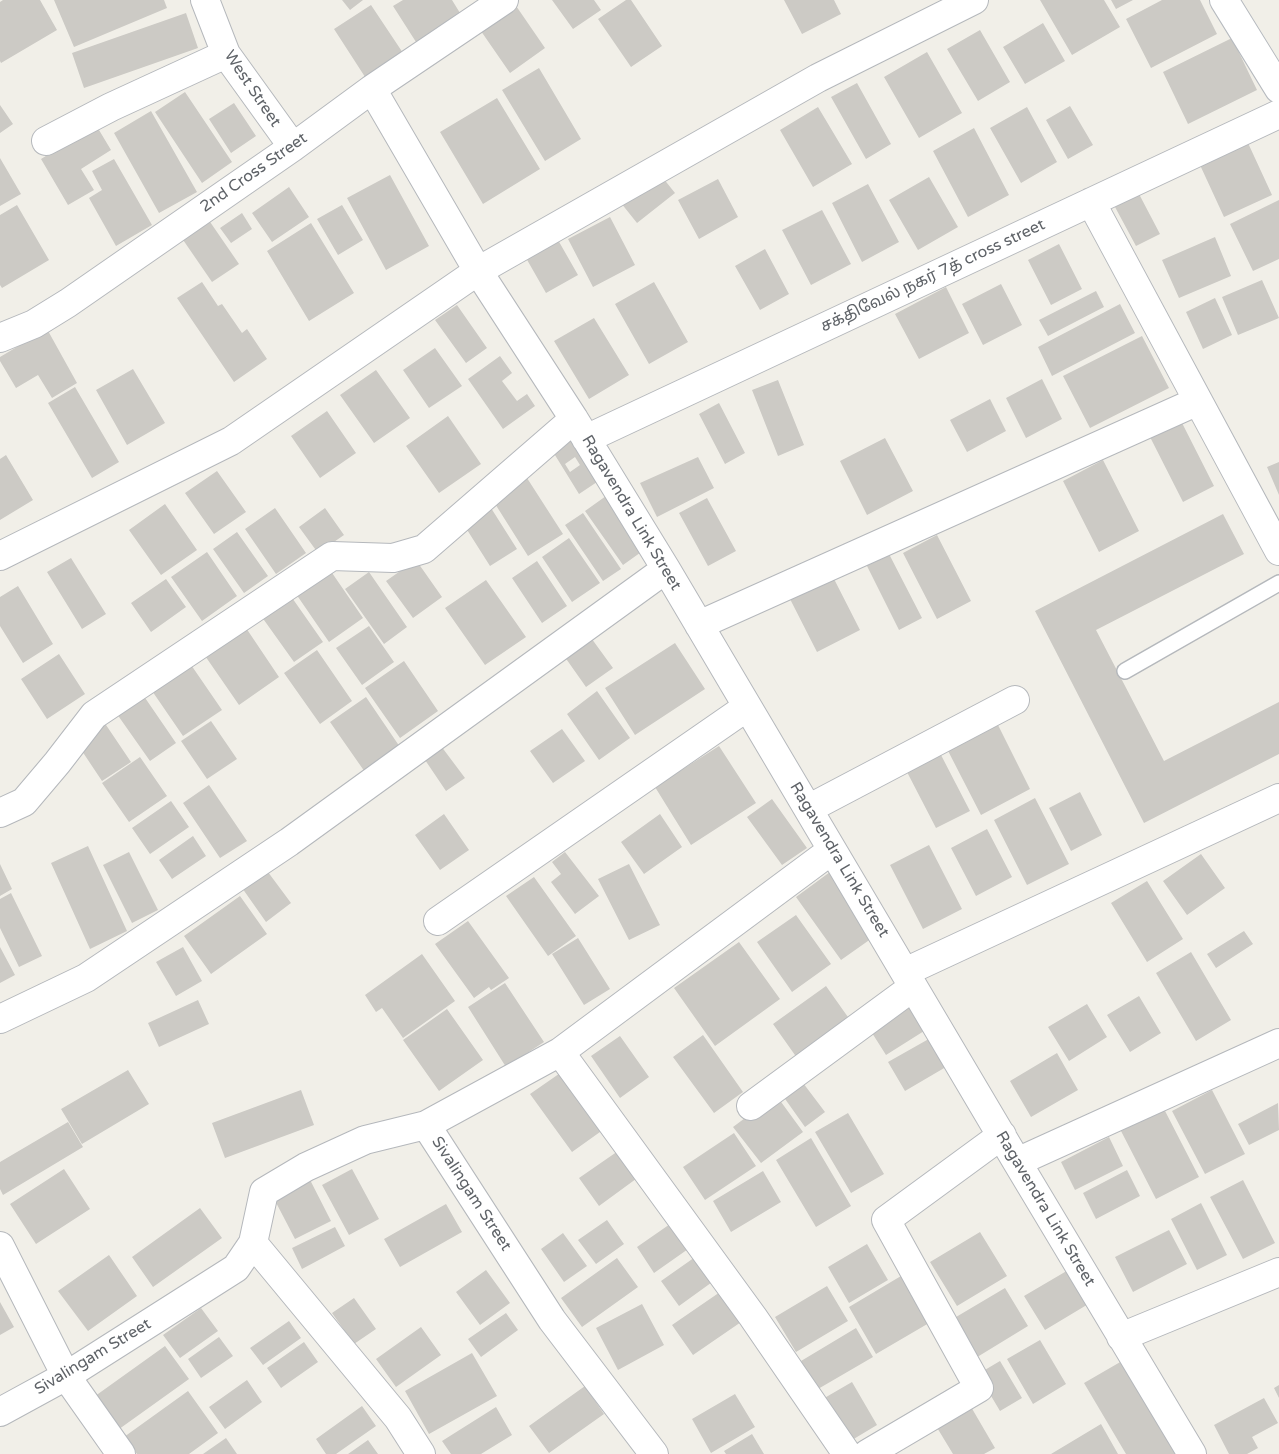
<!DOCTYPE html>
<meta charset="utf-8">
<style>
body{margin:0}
canvas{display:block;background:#f1efe8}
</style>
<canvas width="1279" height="1454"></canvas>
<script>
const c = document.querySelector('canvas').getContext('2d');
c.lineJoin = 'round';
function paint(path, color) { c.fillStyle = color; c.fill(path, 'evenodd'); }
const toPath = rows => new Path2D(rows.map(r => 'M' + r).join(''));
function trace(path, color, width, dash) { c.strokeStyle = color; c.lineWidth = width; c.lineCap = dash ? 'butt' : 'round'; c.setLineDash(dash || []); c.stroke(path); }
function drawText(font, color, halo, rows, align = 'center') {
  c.font = font + ' "Varela Round","Noto Sans Tamil",sans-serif'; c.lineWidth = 4.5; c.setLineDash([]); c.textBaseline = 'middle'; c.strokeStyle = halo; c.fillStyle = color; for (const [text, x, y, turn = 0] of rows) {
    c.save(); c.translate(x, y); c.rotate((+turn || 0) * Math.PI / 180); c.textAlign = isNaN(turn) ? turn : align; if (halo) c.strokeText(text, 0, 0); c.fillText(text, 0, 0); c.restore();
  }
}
const building = toPath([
 [3,0,40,0,57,30,1,63,0,61,0,2],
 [54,0,164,0,167,8,74,47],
 [342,0,363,0,350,10],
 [403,0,452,0,460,13,416,42,393,6],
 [512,0,545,48,510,73,474,21],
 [552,0,594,0,601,10,573,29],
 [626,0,631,0,662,46,631,67,598,19],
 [784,0,834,0,841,14,802,34],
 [1040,0,1104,0,1120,27,1072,55],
 [1111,0,1133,0,1116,9],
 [1162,0,1200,0,1217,34,1151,68,1126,19],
 [371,5,405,56,367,80,334,29],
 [186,13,198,48,84,88,72,53],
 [1043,23,1065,61,1025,84,1003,47],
 [980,30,1010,82,978,101,947,49],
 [1232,38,1257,90,1188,124,1163,72],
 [927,52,962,113,919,138,884,77],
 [539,68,581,139,545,161,502,90],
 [857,83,891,144,866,159,831,97],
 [185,92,232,162,202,183,155,112],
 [497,98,540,169,483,204,440,132],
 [234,103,256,136,231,153,209,119],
 [0,105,13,124,0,133],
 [1070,106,1093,145,1068,159,1046,120],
 [818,107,852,164,813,187,780,130],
 [1027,107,1057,162,1021,183,990,128],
 [151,111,197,192,159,213,114,133],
 [96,125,111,150,81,169,94,190,68,205,41,159],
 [974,128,1009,195,968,217,933,151],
 [1248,143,1272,195,1224,217,1200,165],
 [0,158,21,194,0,206],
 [114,159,152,225,116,246,89,198,102,190,92,171],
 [659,173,675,193,637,223,621,203],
 [390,175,429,246,386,270,347,198],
 [929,177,958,227,918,250,889,200],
 [718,179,738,217,699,239,678,200],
 [868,184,899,242,862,262,832,203],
 [289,187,309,217,272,242,252,213],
 [1139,194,1160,234,1136,246,1115,207],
 [1279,200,1279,259,1253,271,1230,224],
 [17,205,49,260,2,288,0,285,0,215],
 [342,205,363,240,338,255,317,219],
 [822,210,851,264,811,285,782,230],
 [242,213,252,229,231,243,220,228],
 [206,216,239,264,212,282,179,234],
 [610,217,635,265,593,287,568,239],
 [311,223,354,293,309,321,267,251],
 [1215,237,1231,276,1179,298,1162,260],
 [558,240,578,275,546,293,526,258],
 [1059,244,1082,289,1051,305,1028,260],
 [765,249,789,294,760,310,735,266],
 [1262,280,1279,318,1238,335,1222,297],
 [202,282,218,306,222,304,242,333,247,329,267,359,234,382,177,298],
 [654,282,688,342,649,364,615,304],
 [1001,284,1022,325,983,345,962,304],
 [946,287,969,333,919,359,895,314],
 [1096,291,1104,307,1048,336,1039,320],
 [1215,298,1232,335,1203,349,1186,312],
 [1120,304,1135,333,1052,376,1038,347],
 [457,305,487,348,466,363,435,320],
 [594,318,629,375,589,399,554,341],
 [47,329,77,383,52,398,38,375,16,388,0,361,0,357],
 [1142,336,1169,388,1090,428,1063,376],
 [435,348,462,386,429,408,403,370],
 [500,356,512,373,502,381,517,401,527,394,535,406,503,429,468,379],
 [133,369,165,423,127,445,96,390],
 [376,370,410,418,374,443,340,395],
 [1042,379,1062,419,1026,438,1006,398],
 [778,380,804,445,778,456,752,390],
 [75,387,119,462,92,478,48,403],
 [990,399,1006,431,967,452,950,420],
 [719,403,745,453,725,464,699,414],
 [327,411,356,453,320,478,291,436],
 [448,416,481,464,439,493,406,446],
 [1180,419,1214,486,1183,502,1149,435],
 [568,436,597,482,579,494,550,447],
 [575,457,580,465,570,472,565,464],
 [885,438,913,491,867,515,840,461],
 [6,455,33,500,0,520,0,459],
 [698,457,714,488,657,517,640,483],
 [1103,460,1139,531,1099,552,1063,481],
 [1279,462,1279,495,1267,467],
 [217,471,246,512,214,534,185,493],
 [527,478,563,534,528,556,492,499],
 [606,496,644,550,623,565,585,511],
 [707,498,736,551,708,566,679,513],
 [165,504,197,550,161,575,129,530],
 [275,508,306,553,276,574,245,529],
 [325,508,344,535,318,553,299,527],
 [491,508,517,549,490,566,464,525],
 [583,513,621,569,603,581,565,525],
 [1223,514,1244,554,1096,630,1164,761,1279,702,1279,754,1144,823,1035,611],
 [237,532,268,576,244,593,213,549],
 [937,535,971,601,937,619,903,553],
 [569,538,600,583,572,602,542,557],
 [207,552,237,596,202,621,171,577],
 [888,552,922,618,899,630,866,564],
 [71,558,106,614,82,629,47,572],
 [416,560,442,597,413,618,386,581],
 [537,561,567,606,542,623,512,578],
 [328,567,363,618,329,642,294,591],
 [369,572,407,627,384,644,345,589],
 [833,577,860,630,817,652,790,599],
 [166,579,186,607,151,632,131,603],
 [486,580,526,637,485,665,445,608],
 [18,586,53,644,23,663,0,626,0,597],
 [288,592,323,642,294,662,259,613],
 [242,622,279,677,239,705,201,650],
 [369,626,394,662,362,685,336,648],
 [589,635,613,668,586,687,562,653],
 [675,643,705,689,635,735,605,688],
 [317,650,352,701,320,724,284,673],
 [59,654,85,694,47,719,21,679],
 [187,659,222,710,183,736,148,685],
 [404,661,438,711,400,738,365,688],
 [139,689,176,743,150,761,112,707],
 [597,691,630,738,599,760,567,714],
 [366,697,402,750,367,775,330,722],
 [995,719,1030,789,981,815,945,745],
 [211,721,237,759,207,779,181,741],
 [104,722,131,762,102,781,76,742],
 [562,729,585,761,553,783,530,751],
 [438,742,465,778,446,791,421,754],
 [719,746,756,803,691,845,655,787],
 [941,755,970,811,936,828,907,772],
 [140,757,167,796,129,822,102,783],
 [209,785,247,841,220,858,183,803],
 [1080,792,1102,835,1071,851,1049,808],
 [1035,798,1069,864,1027,885,994,820],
 [772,799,807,848,782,865,747,817],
 [171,801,189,827,150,854,132,828],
 [444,814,469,850,440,870,415,835],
 [660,814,682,847,644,874,621,842],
 [987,829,1012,877,976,896,951,848],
 [193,836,206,856,172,879,159,860],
 [929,845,962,909,923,929,890,865],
 [88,846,127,931,90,949,51,863],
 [129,852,158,910,132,923,103,865],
 [565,852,599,896,575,914,551,882,561,874,552,862],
 [1201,854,1225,888,1187,915,1163,881],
 [0,864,12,889,0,896],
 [629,864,660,925,629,940,598,879],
 [265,868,291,903,266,922,240,885],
 [830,872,875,936,841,960,796,897],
 [534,877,576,936,548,956,506,896],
 [1147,881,1183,939,1147,962,1111,903],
 [11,893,42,956,19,967,0,928,0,899],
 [240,896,267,934,211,974,184,936],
 [796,915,831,964,792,992,757,942],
 [468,921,509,978,491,990,489,987,474,998,435,944],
 [1244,931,1253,944,1216,968,1207,954],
 [578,938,610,989,584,1005,552,954],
 [739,942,780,999,715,1046,674,988],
 [0,947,15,975,0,983],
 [183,947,202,981,176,996,156,962],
 [1191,952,1231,1020,1196,1041,1156,973],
 [422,954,455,1001,403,1038,382,1008,376,1012,365,995],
 [505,983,544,1042,506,1067,468,1007],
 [826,986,855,1027,802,1065,773,1024],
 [912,995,932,1026,886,1055,867,1025],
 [1139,996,1161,1033,1130,1052,1107,1015],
 [198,1000,209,1024,159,1047,148,1023],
 [1087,1004,1107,1037,1069,1061,1048,1027],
 [447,1009,483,1060,439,1091,403,1040],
 [703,1035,743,1092,714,1113,673,1057],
 [620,1036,649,1077,620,1098,591,1056],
 [934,1036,951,1064,905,1091,888,1062],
 [1057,1053,1078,1090,1031,1117,1010,1081],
 [566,1069,607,1127,572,1152,530,1094],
 [128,1070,149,1104,82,1144,61,1109],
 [797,1075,825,1112,805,1127,778,1089],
 [301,1090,314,1125,225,1158,212,1123],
 [1212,1090,1245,1154,1205,1174,1172,1111],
 [776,1095,803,1132,761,1163,733,1127],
 [1278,1103,1279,1130,1249,1145,1238,1124],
 [1164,1109,1199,1177,1156,1199,1121,1131],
 [848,1113,884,1174,851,1193,815,1132],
 [68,1122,83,1147,3,1195,0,1189,0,1162],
 [734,1133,756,1166,705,1200,683,1167],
 [1109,1137,1123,1166,1075,1190,1061,1162],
 [811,1138,851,1206,816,1227,776,1160],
 [621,1149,640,1176,599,1206,579,1178],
 [64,1169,90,1209,36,1244,10,1204],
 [352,1169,379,1219,349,1235,322,1185],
 [1127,1170,1140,1196,1096,1219,1083,1193],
 [763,1171,781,1202,731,1232,713,1201],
 [306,1172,331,1221,295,1239,270,1191],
 [1243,1180,1275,1243,1243,1259,1210,1197],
 [1201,1203,1227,1255,1197,1270,1171,1219],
 [446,1204,462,1232,400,1267,384,1239],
 [200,1208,222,1238,153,1287,132,1257],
 [607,1220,624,1244,596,1264,578,1240],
 [673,1222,691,1247,654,1273,637,1247],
 [335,1227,345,1246,302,1269,292,1248],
 [1169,1230,1187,1264,1133,1292,1115,1257],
 [980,1232,1007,1276,957,1306,930,1262],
 [563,1233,587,1266,564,1282,541,1249],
 [867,1244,888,1280,849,1303,828,1267],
 [109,1255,137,1296,88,1331,58,1291],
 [698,1255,715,1280,679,1306,661,1281],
 [617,1258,638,1287,582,1327,561,1298],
 [1070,1269,1090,1303,1045,1330,1024,1296],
 [486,1270,510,1303,480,1325,456,1292],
 [901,1276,929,1323,876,1354,849,1307],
 [827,1286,848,1321,796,1352,775,1317],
 [1005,1288,1028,1326,974,1359,951,1320],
 [723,1290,744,1320,693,1355,672,1325],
 [354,1298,376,1329,354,1344,332,1313],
 [0,1302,14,1327,0,1335],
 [642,1304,664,1345,618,1370,596,1328],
 [201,1308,218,1331,180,1358,163,1335],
 [506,1313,518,1330,481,1357,468,1339],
 [289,1321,301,1338,263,1365,250,1348],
 [421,1327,441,1355,396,1387,376,1359],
 [856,1328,873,1357,818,1389,801,1361],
 [219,1337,233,1356,201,1378,188,1359],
 [1040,1340,1066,1384,1033,1404,1007,1359],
 [304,1342,318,1362,281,1388,267,1368],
 [165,1346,189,1379,115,1432,91,1399],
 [472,1353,497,1396,429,1434,405,1391],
 [1000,1361,1022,1398,1000,1411,978,1374],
 [1122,1361,1177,1454,1126,1454,1084,1383],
 [247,1380,262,1402,225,1429,209,1407],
 [852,1382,877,1425,847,1443,821,1400],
 [1279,1385,1279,1398,1274,1388],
 [585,1386,604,1414,549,1453,529,1426],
 [188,1391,218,1433,189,1454,137,1454,124,1437],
 [735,1394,755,1427,711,1453,692,1419],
 [1264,1398,1278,1423,1252,1437,1258,1448,1247,1454,1229,1454,1214,1425],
 [967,1400,995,1448,984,1454,953,1454,933,1421],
 [362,1406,376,1426,336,1454,326,1454,316,1439],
 [496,1407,512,1435,481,1454,451,1454,442,1441],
 [1101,1424,1118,1454,1051,1454],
 [752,1434,764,1454,726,1454,724,1451],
 [226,1438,237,1454,203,1454],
 [368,1440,378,1454,348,1454]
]);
const service = toPath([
 [1125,671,1279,583]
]);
const minor = toPath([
 [205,0,226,54,293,147],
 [372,89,478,271,574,419,666,569,1017,1162,1192,1454],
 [46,141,111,107,226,54],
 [1091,202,1279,551],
 [0,338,34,324,68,303,293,147,372,89,504,0],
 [586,439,1279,114],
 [0,556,231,441,478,271,818,78,974,0],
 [699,625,1198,401],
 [808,809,1015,700],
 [0,813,24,802,57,763,94,715,332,556,393,558,424,549,574,419],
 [438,921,747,707],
 [905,972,1279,798],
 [0,1019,86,978,289,842,666,569],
 [560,1052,753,1317,847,1454],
 [751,1106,913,987],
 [426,1125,560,1052,832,850],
 [1017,1162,1279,1043],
 [253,1243,398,1418,421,1454],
 [0,1246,66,1376,121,1454],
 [1121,1337,1279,1272],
 [0,1412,66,1376,236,1268,253,1243,264,1192,306,1167,365,1140,426,1125,552,1320,654,1454],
 [867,1454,979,1388,886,1220,1002,1135]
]);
const secondary = toPath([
 [1224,0,1279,89]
]);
const streetNames = [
 ["West Street",252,89,56],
 ["2nd Cross Street",254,173,-35],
 ["சக்திவேல் நகர் 7த் cross street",933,276,-25],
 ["Ragavendra Link Street",631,513,59],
 ["Ragavendra Link Street",839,860,59],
 ["Sivalingam Street",471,1194,57],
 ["Ragavendra Link Street",1045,1209,59],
 ["Sivalingam Street",93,1357,-31]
];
paint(building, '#cccac5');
trace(service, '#b5b8bc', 18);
trace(minor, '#b5b8bc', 30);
trace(secondary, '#b6babf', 30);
trace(service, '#fff', 15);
trace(minor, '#fff', 28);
trace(secondary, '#fff', 28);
drawText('16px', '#5f6368', '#fff', streetNames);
</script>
